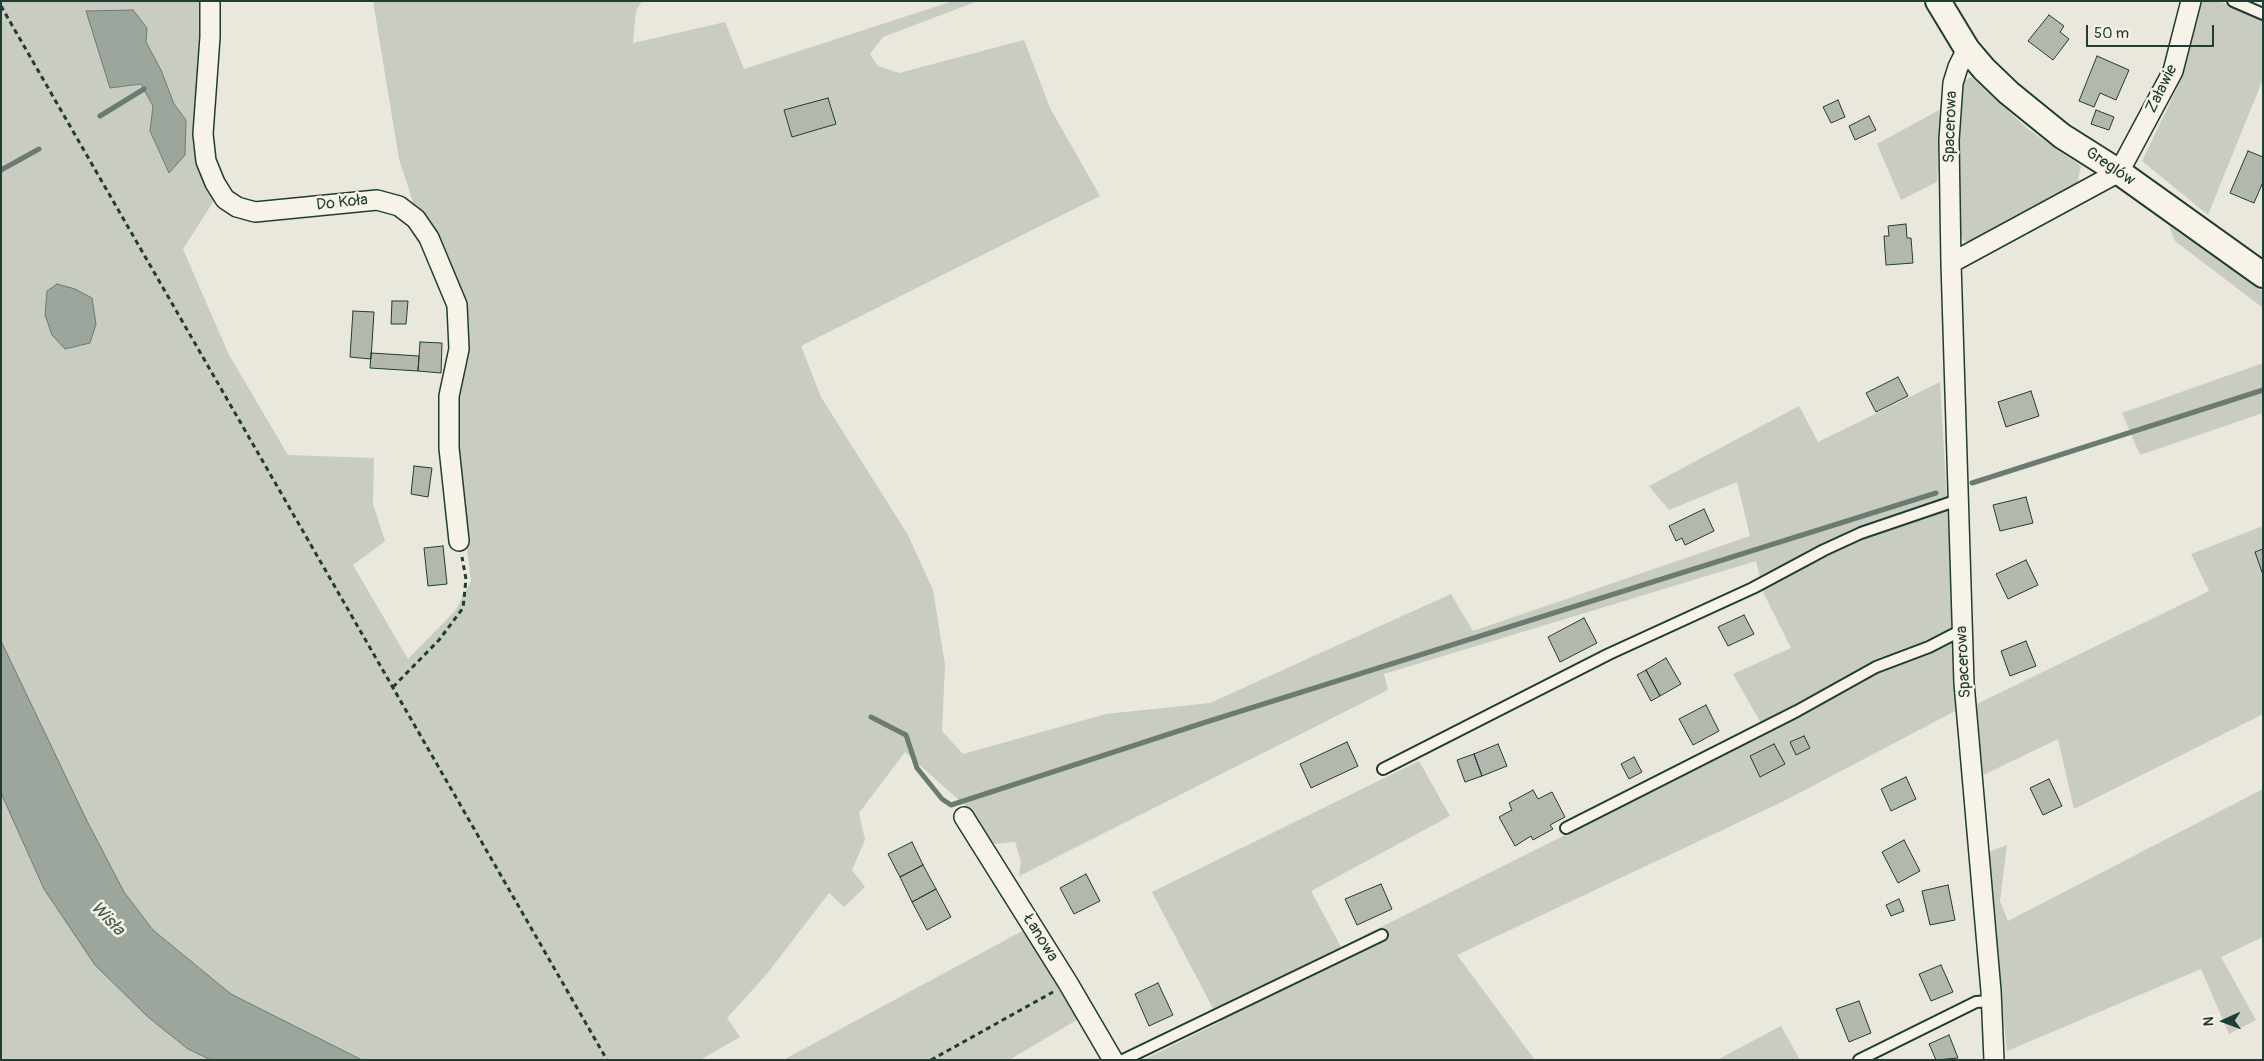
<!DOCTYPE html>
<meta charset="utf-8">
<style>
body{margin:0}
#map{position:relative;width:2264px;height:1061px;overflow:hidden;background:#eae8dd;font-family:Pangolin,sans-serif}
canvas{display:block}
.frame{position:absolute;inset:0;border:2px solid #1f3d34;pointer-events:none}
.north{position:absolute;left:2199px;top:996px;width:50px;height:50px;-webkit-text-stroke:4px #f7f3e8;paint-order:stroke;rotate:268deg;font-size:14px;font-weight:700;line-height:20px;text-align:center;color:#1f3d34}
.north::after{content:'';display:block;margin:auto;width:18px;height:22px;background:#1f3d34;clip-path:polygon(50% 0,100% 100%,50% 72%,0 100%)}
.scale{position:absolute;left:2086px;top:25px;width:128px;height:22px;box-sizing:border-box;border:2px solid #1f3d34;border-top:0;padding-left:6px;font-size:15px;line-height:18px;white-space:nowrap;color:#1f3d34;-webkit-text-stroke:4px #f7f3e8;paint-order:stroke}
</style>
<div id="map">
<canvas width="2264" height="1061"></canvas>
<div class="frame"></div>
<div class="north">N</div>
<div class="scale">50 m</div>
</div>
<script>
const c = document.querySelector('canvas').getContext('2d');
c.lineJoin = 'round';
function paint(path, color) { c.fillStyle = color; c.fill(path, 'evenodd'); }
const toPath = rows => new Path2D(rows.map(r => 'M' + r).join(''));
function trace(path, color, width, dash) { c.strokeStyle = color; c.lineWidth = width; c.lineCap = dash ? 'butt' : 'round'; c.setLineDash(dash || []); c.stroke(path); }
function drawText(font, color, halo, rows, align = 'center') {
  c.font = font + ' Pangolin,sans-serif'; c.lineWidth = 5; c.setLineDash([]); c.textBaseline = 'middle'; c.strokeStyle = halo; c.fillStyle = color; for (const [text, x, y, turn = 0] of rows) {
    c.save(); c.translate(x, y); c.rotate((+turn || 0) * Math.PI / 180); c.textAlign = isNaN(turn) ? turn : align; if (halo) c.strokeText(text, 0, 0); c.fillText(text, 0, 0); c.restore();
  }
}
const green = toPath([
 [1,1,205,1,215,199,183,249,229,355,288,455,374,458,373,504,385,541,353,565,408,659,455,611,471,581,455,457,456,399,465,354,437,238,414,205,399,159,373,1,642,1,636,11,633,43,725,22,744,69,953,1,978,1,883,37,870,54,878,66,899,73,1024,40,1050,108,1100,196,801,346,821,397,908,535,933,590,945,665,942,731,963,754,1106,714,1210,703,1451,594,1473,631,1750,536,1737,482,1669,510,1649,486,1799,406,1818,442,1940,382,1959,709,1784,801,1457,955,1535,1060,1143,1060,1220,1022,1152,892,1419,761,1450,816,1311,891,1341,947,1767,734,1733,674,1791,648,1764,594,1756,561,1384,674,1388,690,1019,876,1021,861,1015,842,994,844,969,809,905,752,859,813,865,840,852,870,865,887,844,907,829,893,766,975,727,1018,740,1037,700,1060,362,1060,231,994,153,930,124,892,87,821,1,641],
 [146,42,161,70,174,104,186,120,169,173,150,131,153,106,141,84],
 [2201,1,2219,1,2263,20,2263,79,2208,215,2142,161,2177,88],
 [1971,77,2028,129,2081,166,2078,179,2080,185,1977,243,1964,241,1956,229,1953,141,1962,82],
 [1941,109,1937,182,1901,200,1877,144],
 [2169,226,2263,292,2263,308,2175,241],
 [2263,363,2263,413,2140,455,2122,413],
 [2263,526,2263,714,2074,809,2058,739,1979,777,1977,704,2209,591,2191,554],
 [2263,789,2263,937,2221,957,2256,1020,2229,1034,2201,969,2007,1051,1986,853,2007,845,2000,901,2008,921],
 [1,793,44,889,188,1049,211,1060,1,1060],
 [1026,929,1080,1018,1009,1060,783,1060],
 [1781,1026,1800,1060,1717,1060]
]);
const water = toPath([
 [133,10,147,28,146,42,161,70,174,104,186,120,185,155,169,173,150,131,153,106,141,84,110,88,86,11,133,10],
 [57,284,75,289,92,298,96,324,90,343,65,349,52,335,45,315,47,291,57,284],
 [1,641,87,821,124,892,153,930,231,994,362,1060,211,1060,188,1049,148,1017,95,965,44,889,1,793,1,641]
]);
const stream = toPath([
 [100,116,144,89],
 [1,170,39,149],
 [1972,483,2263,390],
 [871,717,906,735,917,768,942,799,951,805,1203,723,1936,493]
]);
const building = toPath([
 [2049,15,2064,26,2060,32,2069,39,2053,60,2028,41,2049,15],
 [2097,56,2129,70,2116,100,2100,93,2094,107,2079,101,2097,56],
 [828,98,836,124,792,137,784,110,828,98],
 [1838,100,1845,117,1831,123,1823,107,1838,100],
 [2096,110,2114,117,2109,130,2091,124,2096,110],
 [1869,116,1876,130,1855,140,1849,126,1869,116],
 [2248,151,2263,157,2263,182,2254,203,2230,193,2248,151],
 [1906,224,1907,238,1911,238,1913,263,1886,265,1884,236,1889,236,1888,226,1906,224],
 [392,301,408,301,406,324,391,324,392,301],
 [353,311,374,312,371,359,350,357,353,311],
 [420,342,442,343,441,373,418,371,420,342],
 [371,353,419,356,418,371,370,368,371,353],
 [1898,377,1908,396,1876,412,1866,393,1898,377],
 [2031,391,2039,416,2006,427,1998,402,2031,391],
 [414,466,432,468,428,497,411,494,414,466],
 [2026,497,2033,523,2000,531,1993,505,2026,497],
 [1704,509,1714,531,1685,545,1682,538,1676,541,1669,526,1704,509],
 [443,546,447,584,428,586,424,548,443,546],
 [2263,549,2263,575,2255,552,2263,549],
 [2026,560,2038,585,2008,599,1996,574,2026,560],
 [1744,615,1754,634,1728,646,1718,627,1744,615],
 [1584,618,1597,643,1560,662,1548,637,1584,618],
 [2026,641,2036,666,2010,676,2001,651,2026,641],
 [1666,658,1681,684,1660,696,1646,670,1666,658],
 [1646,670,1660,696,1651,701,1637,675,1646,670],
 [1706,705,1719,731,1693,745,1679,719,1706,705],
 [1804,736,1810,748,1796,755,1790,742,1804,736],
 [1347,742,1358,766,1311,788,1300,764,1347,742],
 [1498,744,1507,766,1482,776,1474,754,1498,744],
 [1774,744,1785,764,1760,777,1750,756,1774,744],
 [1474,754,1482,776,1465,782,1457,760,1474,754],
 [1634,757,1642,772,1629,779,1621,764,1634,757],
 [1906,777,1916,799,1891,811,1881,789,1906,777],
 [2049,779,2062,806,2043,815,2030,788,2049,779],
 [1533,790,1538,799,1552,792,1565,817,1550,825,1553,829,1533,840,1531,836,1515,846,1499,817,1512,810,1509,803,1533,790],
 [1904,840,1920,871,1898,883,1882,852,1904,840],
 [912,842,923,865,900,877,888,854,912,842],
 [923,865,936,889,912,902,900,877,923,865],
 [1086,874,1100,901,1074,914,1060,888,1086,874],
 [1381,884,1392,909,1357,925,1345,899,1381,884],
 [1948,885,1955,920,1930,925,1922,891,1948,885],
 [936,889,951,917,927,930,912,902,936,889],
 [1899,899,1904,911,1891,916,1886,905,1899,899],
 [1941,965,1953,992,1931,1001,1919,974,1941,965],
 [1158,983,1173,1015,1149,1026,1135,994,1158,983],
 [1859,1001,1871,1033,1849,1042,1836,1009,1859,1001],
 [1949,1035,1958,1058,1936,1060,1929,1044,1949,1035]
]);
const path = toPath([
 [1,6,607,1060],
 [393,687,439,640,463,608,466,579,462,557],
 [931,1060,1053,992]
]);
const service = toPath([
 [2233,1,2263,14],
 [1383,769,1609,654,1753,588,1824,550,1861,533,1958,500],
 [1566,828,1797,711,1876,667,1929,647,1962,630],
 [1123,1060,1382,935],
 [1859,1060,1976,1002,1992,1001]
]);
const minor = toPath([
 [210,1,210,37,203,134,206,161,215,183,225,199,237,207,255,212,377,200,399,206,416,219,429,238,457,305,459,349,449,396,449,448,459,541],
 [1967,49,1958,67,1953,83,1949,140,1951,263,1964,683,1991,991,1994,1060],
 [1951,263,2119,172,2173,71,2191,1],
 [964,817,1068,983,1113,1060]
]);
const tertiary = toPath([
 [1938,1,1967,49,1984,69,2009,93,2062,136,2119,172,2263,275]
]);
const streetNames = [
 ["Załawie",2162,89,-64],
 ["Spacerowa",1951,127,-88],
 ["Greglów",2110,167,34],
 ["Do Koła",342,203,-6],
 ["Spacerowa",1964,662,-93],
 ["Łanowa",1040,938,58]
];
const waterNames = [
 ["Wisła",107,919,46]
];
paint(green, '#c8ccc1');
paint(water, '#9ca69c');
trace(water, '#6a7c72', 1);
trace(stream, '#6a7c72', 5);
paint(building, '#b2b8ae');
trace(building, '#1f3d34', 1);
trace(service, '#1f3d34', 14);
trace(minor, '#1f3d34', 22);
trace(tertiary, '#1f3d34', 28);
trace(path, '#1f3d34', 3, [5, 4]);
trace(service, '#f7f3e8', 10);
trace(minor, '#f7f3e8', 19);
trace(tertiary, '#f7f3e8', 24);
drawText('16px', '#1f3d34', '#f7f3e8', streetNames);
drawText('italic 18px', '#445c53', '#f7f3e8', waterNames);
</script>
